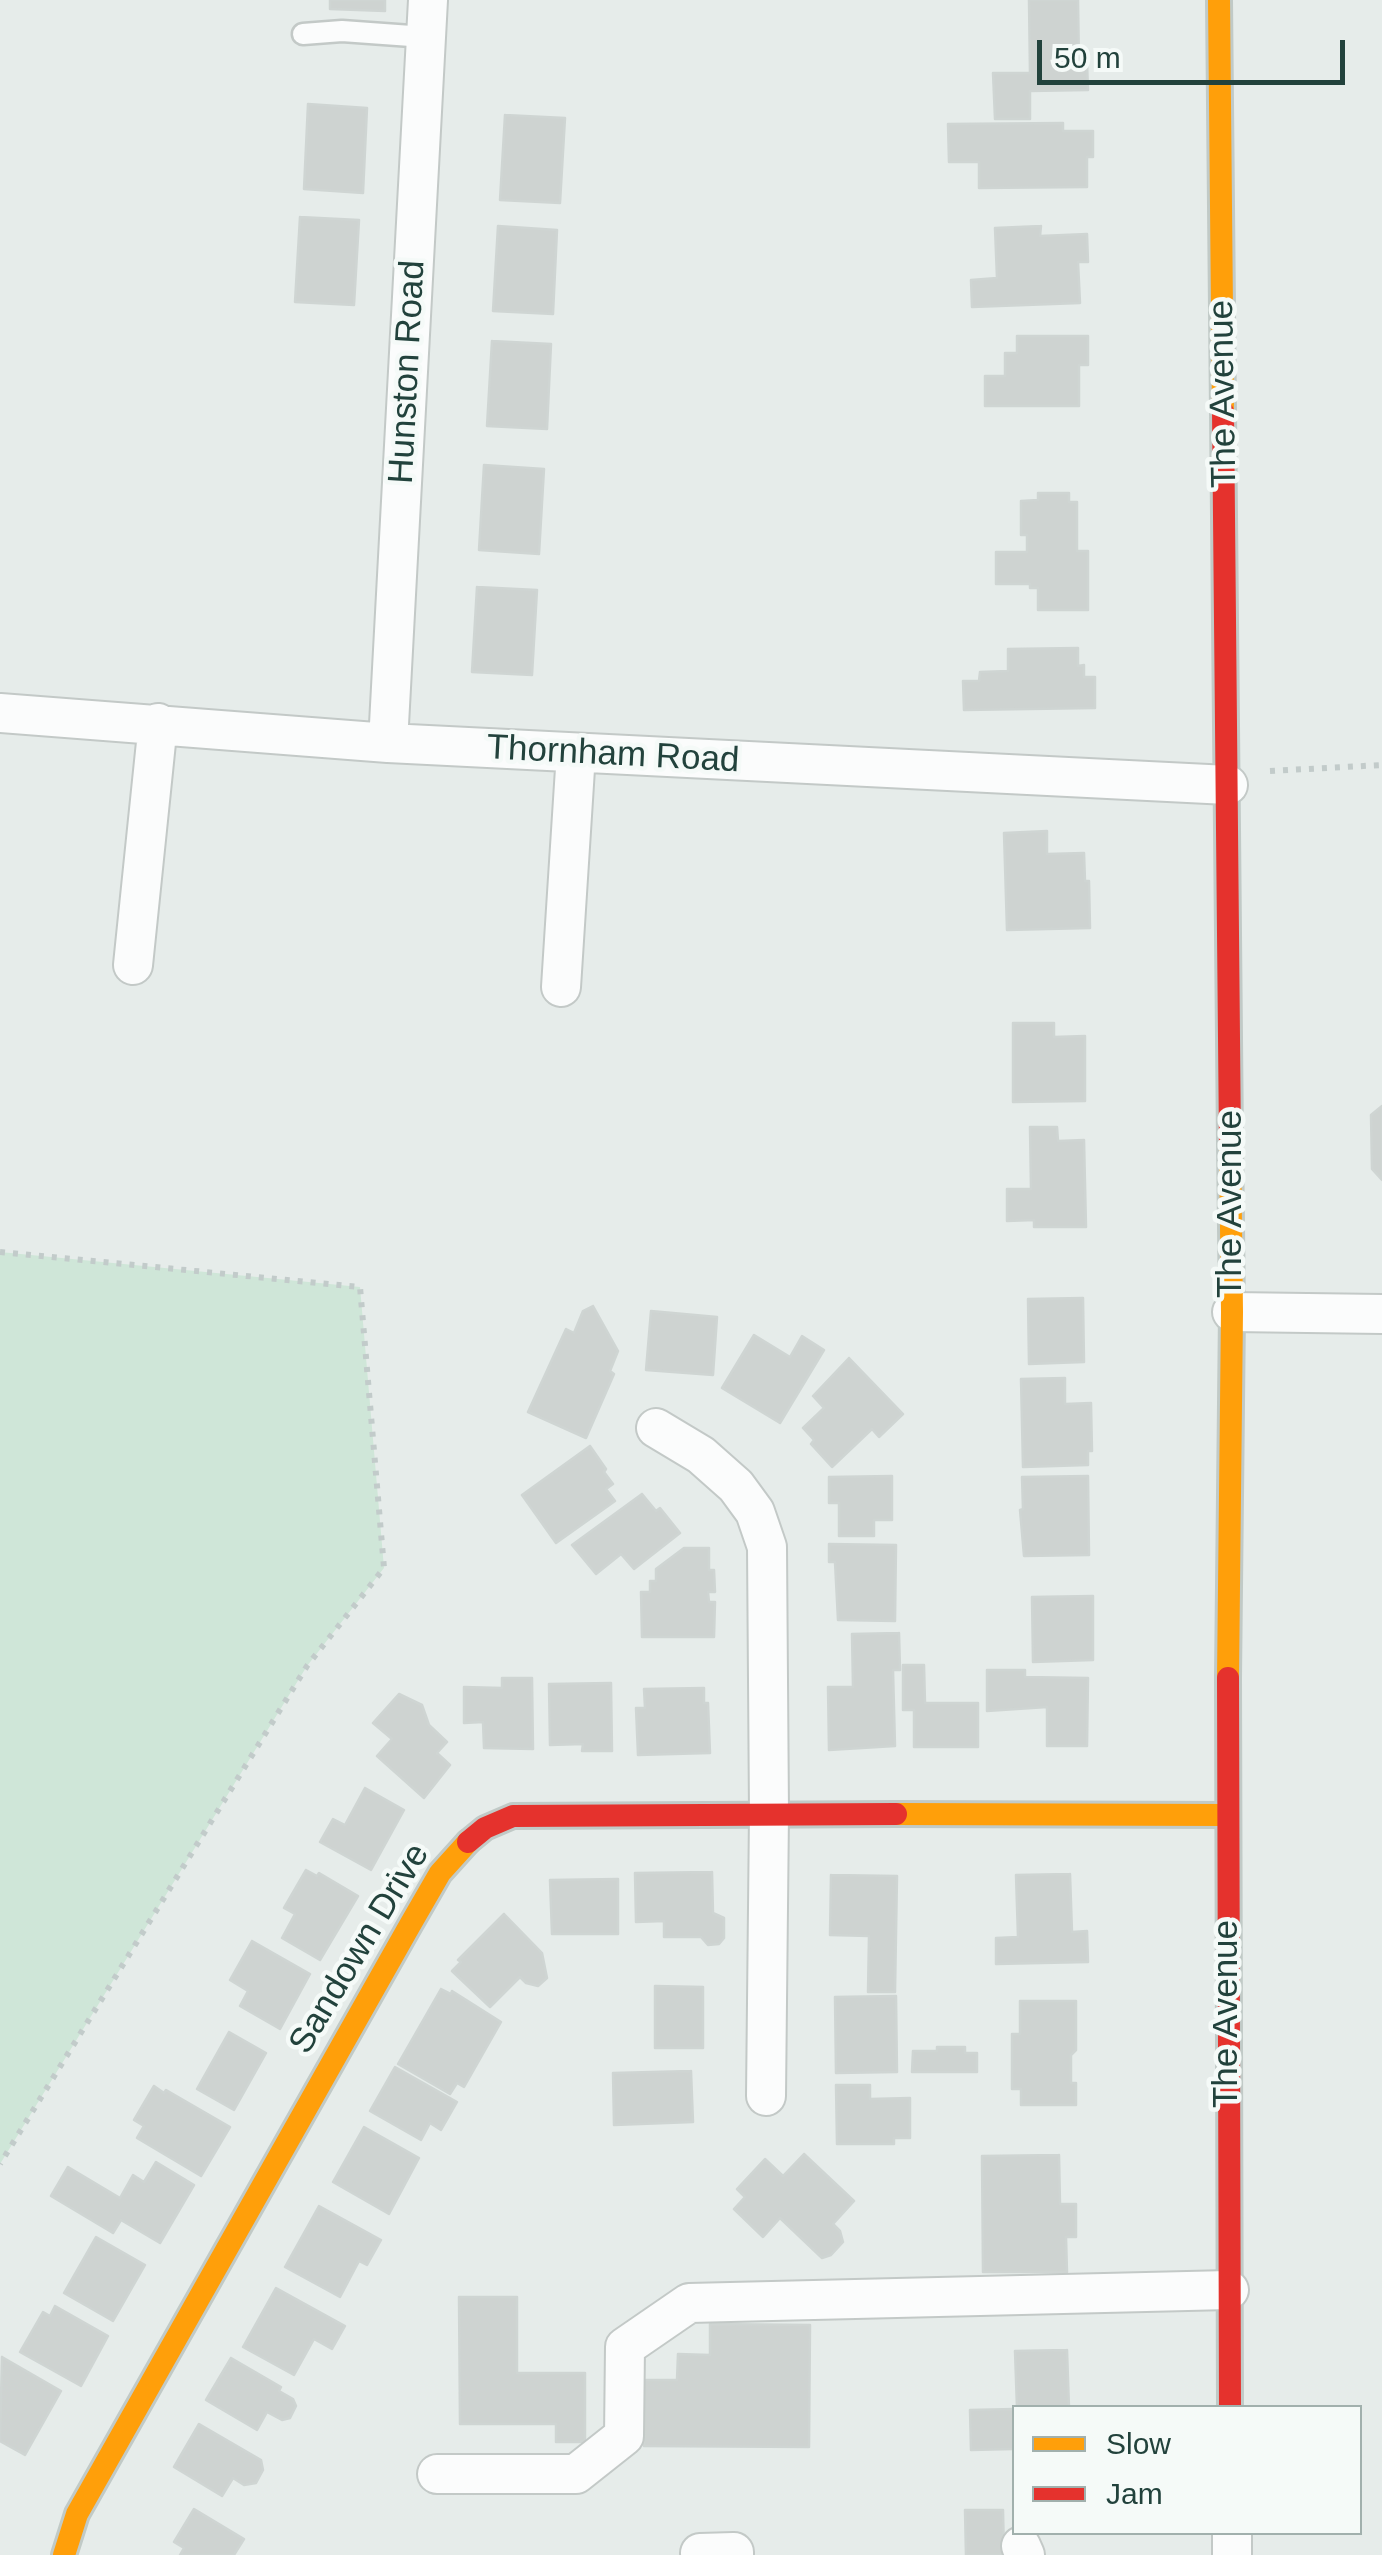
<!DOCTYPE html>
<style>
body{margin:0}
#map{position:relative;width:1382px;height:2555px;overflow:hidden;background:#e6ecea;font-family:Arial,sans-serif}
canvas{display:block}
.legend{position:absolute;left:1012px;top:2405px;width:350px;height:130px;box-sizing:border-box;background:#f5faf8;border:2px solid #a1b0ad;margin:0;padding:12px 18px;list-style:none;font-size:30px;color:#22423c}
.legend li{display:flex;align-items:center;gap:20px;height:50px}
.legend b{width:50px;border:2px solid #a1b0ad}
.scale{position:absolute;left:1037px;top:40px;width:308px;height:45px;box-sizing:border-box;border:5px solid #22423c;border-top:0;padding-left:12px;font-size:30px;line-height:35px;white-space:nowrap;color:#22423c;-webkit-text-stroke:8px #f5faf8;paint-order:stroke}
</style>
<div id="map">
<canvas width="1382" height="2555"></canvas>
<ul class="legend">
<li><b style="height:12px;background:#ff9f0a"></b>Slow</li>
<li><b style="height:12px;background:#e5322d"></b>Jam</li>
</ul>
<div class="scale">50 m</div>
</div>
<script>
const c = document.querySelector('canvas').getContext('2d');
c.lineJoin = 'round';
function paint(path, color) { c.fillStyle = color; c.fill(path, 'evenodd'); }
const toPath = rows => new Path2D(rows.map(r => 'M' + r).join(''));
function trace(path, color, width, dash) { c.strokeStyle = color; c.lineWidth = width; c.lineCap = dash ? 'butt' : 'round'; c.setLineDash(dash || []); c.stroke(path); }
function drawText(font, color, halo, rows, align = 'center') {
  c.font = font + ' Arial,sans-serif'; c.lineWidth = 9; c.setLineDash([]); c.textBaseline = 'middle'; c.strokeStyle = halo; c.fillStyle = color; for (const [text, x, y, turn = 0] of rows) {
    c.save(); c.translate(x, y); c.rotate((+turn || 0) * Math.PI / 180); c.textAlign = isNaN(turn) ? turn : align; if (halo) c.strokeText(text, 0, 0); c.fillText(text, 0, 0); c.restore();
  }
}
const green = toPath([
 [0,1252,360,1287,384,1568,307,1666,0,2164]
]);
const building = toPath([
 [330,0,385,0,385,11,330,9,330,0],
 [1029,0,1078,0,1079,64,1087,63,1088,90,1030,91,1030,119,995,119,993,73,1030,73,1029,0],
 [308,104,367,108,363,193,304,189,308,104],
 [505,115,565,118,560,203,500,200,505,115],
 [1063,123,1063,131,1093,131,1093,157,1087,157,1087,187,979,188,979,162,949,162,948,124,1063,123],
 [300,217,359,220,354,305,295,302,300,217],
 [498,226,557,230,553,314,493,311,498,226],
 [1041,226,1040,236,1087,234,1088,262,1078,262,1080,303,972,307,971,280,997,278,995,228,1041,226],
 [1017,336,1088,336,1088,365,1079,365,1079,406,985,406,985,376,1005,376,1005,353,1017,353,1017,336],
 [492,341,551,344,547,429,487,426,492,341],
 [484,465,544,469,539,554,479,550,484,465],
 [1038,493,1069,493,1069,502,1077,502,1077,551,1088,551,1088,610,1038,610,1038,588,1030,588,1030,584,996,584,996,552,1027,552,1027,535,1021,535,1021,501,1038,500,1038,493],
 [477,587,537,590,532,675,472,672,477,587],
 [1078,648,1078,666,1084,665,1084,677,1095,677,1095,708,964,710,963,681,979,681,980,672,1008,671,1008,649,1078,648],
 [1047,831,1047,854,1084,853,1085,881,1089,881,1090,928,1007,930,1004,833,1047,831],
 [1013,1023,1054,1023,1054,1037,1085,1036,1085,1101,1013,1102,1013,1023],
 [1382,1106,1382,1180,1372,1169,1371,1115,1382,1106],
 [1030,1127,1057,1127,1058,1141,1084,1140,1086,1227,1034,1227,1034,1220,1007,1221,1007,1189,1031,1189,1030,1127],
 [1083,1298,1084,1362,1029,1364,1028,1299,1083,1298],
 [593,1306,618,1351,610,1371,614,1374,586,1438,528,1412,566,1329,574,1333,583,1311,593,1306],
 [651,1311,717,1317,713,1375,646,1370,651,1311],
 [754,1335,790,1357,802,1336,824,1350,780,1423,722,1388,754,1335],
 [849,1358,903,1414,879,1437,872,1429,832,1467,811,1444,814,1440,803,1428,824,1408,813,1396,849,1358],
 [1065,1378,1065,1404,1091,1403,1092,1451,1088,1451,1088,1465,1023,1467,1021,1379,1065,1378],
 [590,1446,606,1469,604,1472,613,1484,606,1489,615,1501,556,1543,522,1495,590,1446],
 [892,1476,892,1520,874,1520,874,1536,839,1536,839,1503,829,1503,829,1477,892,1476],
 [1088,1476,1089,1555,1024,1556,1020,1510,1023,1509,1022,1477,1088,1476],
 [642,1494,656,1511,660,1508,680,1533,634,1569,621,1554,596,1574,572,1545,642,1494],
 [829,1544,896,1545,895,1621,838,1620,835,1562,829,1562,829,1544],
 [684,1548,709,1548,709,1570,714,1570,715,1592,708,1592,709,1602,715,1602,714,1637,642,1637,641,1592,650,1592,650,1581,656,1581,656,1569,684,1548],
 [1093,1596,1093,1660,1033,1662,1032,1597,1093,1596],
 [899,1633,900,1670,893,1670,895,1746,829,1750,828,1687,853,1687,852,1634,899,1633],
 [903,1665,924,1665,925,1703,978,1703,978,1747,914,1747,914,1710,903,1710,903,1665],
 [987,1670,1025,1670,1025,1677,1088,1678,1087,1746,1047,1746,1047,1707,987,1711,987,1670],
 [502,1678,532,1678,533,1749,484,1748,483,1722,464,1723,464,1687,502,1688,502,1678],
 [611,1683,612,1751,582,1751,583,1744,550,1745,549,1684,611,1683],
 [704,1688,704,1703,708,1703,710,1753,638,1755,636,1708,645,1708,644,1689,704,1688],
 [399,1694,422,1705,429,1725,447,1742,437,1753,450,1765,424,1798,377,1756,392,1739,373,1723,399,1694],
 [365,1788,404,1810,371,1870,320,1842,333,1819,345,1825,365,1788],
 [306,1870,317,1876,319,1873,358,1896,320,1960,282,1938,295,1914,284,1908,306,1870],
 [712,1872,713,1913,724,1918,724,1938,719,1944,708,1945,701,1937,664,1937,664,1921,636,1922,635,1873,712,1872],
 [1070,1874,1072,1932,1087,1931,1088,1962,996,1964,996,1938,1018,1937,1016,1875,1070,1874],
 [831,1875,897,1876,895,1992,868,1992,869,1936,830,1935,831,1875],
 [618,1879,618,1934,552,1934,550,1880,618,1879],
 [504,1914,542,1953,547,1978,538,1986,526,1983,520,1977,490,2007,452,1971,461,1962,458,1960,504,1914],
 [252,1941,310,1974,280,2029,240,2006,248,1991,230,1980,252,1941],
 [655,1986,703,1987,703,2048,655,2048,655,1986],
 [441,1989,451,1994,452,1991,501,2022,464,2087,457,2083,450,2094,398,2064,441,1989],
 [896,1996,897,2072,836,2073,835,1997,896,1996],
 [1020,2001,1076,2001,1076,2050,1071,2055,1071,2083,1076,2083,1076,2105,1021,2105,1021,2089,1012,2089,1012,2034,1020,2034,1020,2001],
 [229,2032,266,2053,234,2110,197,2089,229,2032],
 [937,2047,965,2047,965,2053,977,2053,977,2072,912,2072,913,2051,937,2051,937,2047],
 [395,2067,457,2102,441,2130,430,2123,421,2140,370,2111,395,2067],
 [691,2071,693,2122,614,2125,613,2073,691,2071],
 [836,2085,870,2085,870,2099,910,2098,910,2138,894,2138,894,2144,837,2144,836,2085],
 [154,2086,164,2093,166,2090,230,2127,201,2176,137,2138,144,2126,134,2120,154,2086],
 [364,2127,419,2158,389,2214,333,2182,364,2127],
 [804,2154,854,2201,833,2224,840,2231,843,2242,831,2255,822,2258,780,2218,763,2237,734,2209,745,2197,737,2189,765,2159,783,2176,804,2154],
 [1059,2155,1060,2204,1076,2204,1076,2237,1066,2237,1067,2272,983,2272,982,2156,1059,2155],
 [156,2162,194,2185,160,2243,121,2220,113,2233,51,2196,68,2167,120,2198,133,2175,144,2182,156,2162],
 [319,2206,381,2240,367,2265,359,2261,340,2297,285,2267,319,2206],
 [96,2237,145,2265,113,2321,64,2293,96,2237],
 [276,2288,345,2326,332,2349,314,2339,294,2375,243,2347,276,2288],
 [459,2297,517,2297,517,2373,585,2373,585,2442,556,2442,556,2424,460,2424,459,2297],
 [55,2306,108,2336,81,2386,20,2352,43,2312,50,2316,55,2306],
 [710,2324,810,2325,809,2447,644,2446,644,2380,677,2380,678,2354,710,2355,710,2324],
 [1067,2350,1069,2408,1017,2408,1015,2351,1067,2350],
 [2,2357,61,2391,25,2455,0,2441,2,2357],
 [231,2358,281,2387,279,2391,293,2399,296,2406,290,2418,282,2420,267,2412,257,2430,206,2400,231,2358],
 [1014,2409,1014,2449,971,2450,970,2410,1014,2409],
 [199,2424,261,2460,263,2470,256,2483,244,2485,233,2478,222,2496,174,2467,199,2424],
 [194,2509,244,2539,234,2555,180,2555,184,2548,174,2542,194,2509],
 [965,2510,1003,2510,1004,2555,966,2555,965,2510]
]);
const path = toPath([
 [1270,771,1382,765],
 [0,1252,360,1287,384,1568,307,1666,0,2164]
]);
const lane = toPath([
 [303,34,342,31,425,37]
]);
const street = toPath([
 [0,713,388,743,1228,785],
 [388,743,428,0],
 [133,965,158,723],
 [561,987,576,753],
 [1232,1312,1382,1314],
 [656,1428,701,1455,736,1486,755,1512,767,1547,769,1813,766,2096],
 [437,2474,576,2474,624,2436,625,2347,689,2303,1229,2290],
 [1232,2532,1232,2555],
 [1021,2546,1025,2555],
 [700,2553,734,2552,734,2555]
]);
const slow = toPath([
 [1219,0,1223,412],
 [1228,1678,1232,1312,1230,1142],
 [896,1814,1226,1815],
 [64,2555,77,2514,410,1925,440,1873,468,1842]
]);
const jam = toPath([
 [1223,412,1230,1142],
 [1228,1678,1230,2408],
 [468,1842,485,1828,513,1816,896,1814]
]);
const streetNames = [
 ["Hunston Road",408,372,-87],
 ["The Avenue",1224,394,-91],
 ["Thornham Road",613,755,3],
 ["The Avenue",1231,1204,-90],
 ["Sandown Drive",360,1949,-59],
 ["The Avenue",1227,2014,-90]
];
paint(green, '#cfe6d8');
paint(building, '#ced3d1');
trace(building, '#cfd5d3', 2.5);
trace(lane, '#c3c9c7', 25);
trace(street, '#c3c9c7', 42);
trace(slow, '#c1cac7', 28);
trace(jam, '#c1cac7', 28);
trace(path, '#c2cbca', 6, [5, 8]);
trace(lane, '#fbfcfc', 20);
trace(street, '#fbfcfc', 38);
trace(slow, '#ff9f0a', 22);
trace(jam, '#e5322d', 22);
drawText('35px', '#22423c', '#f5faf8', streetNames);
</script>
